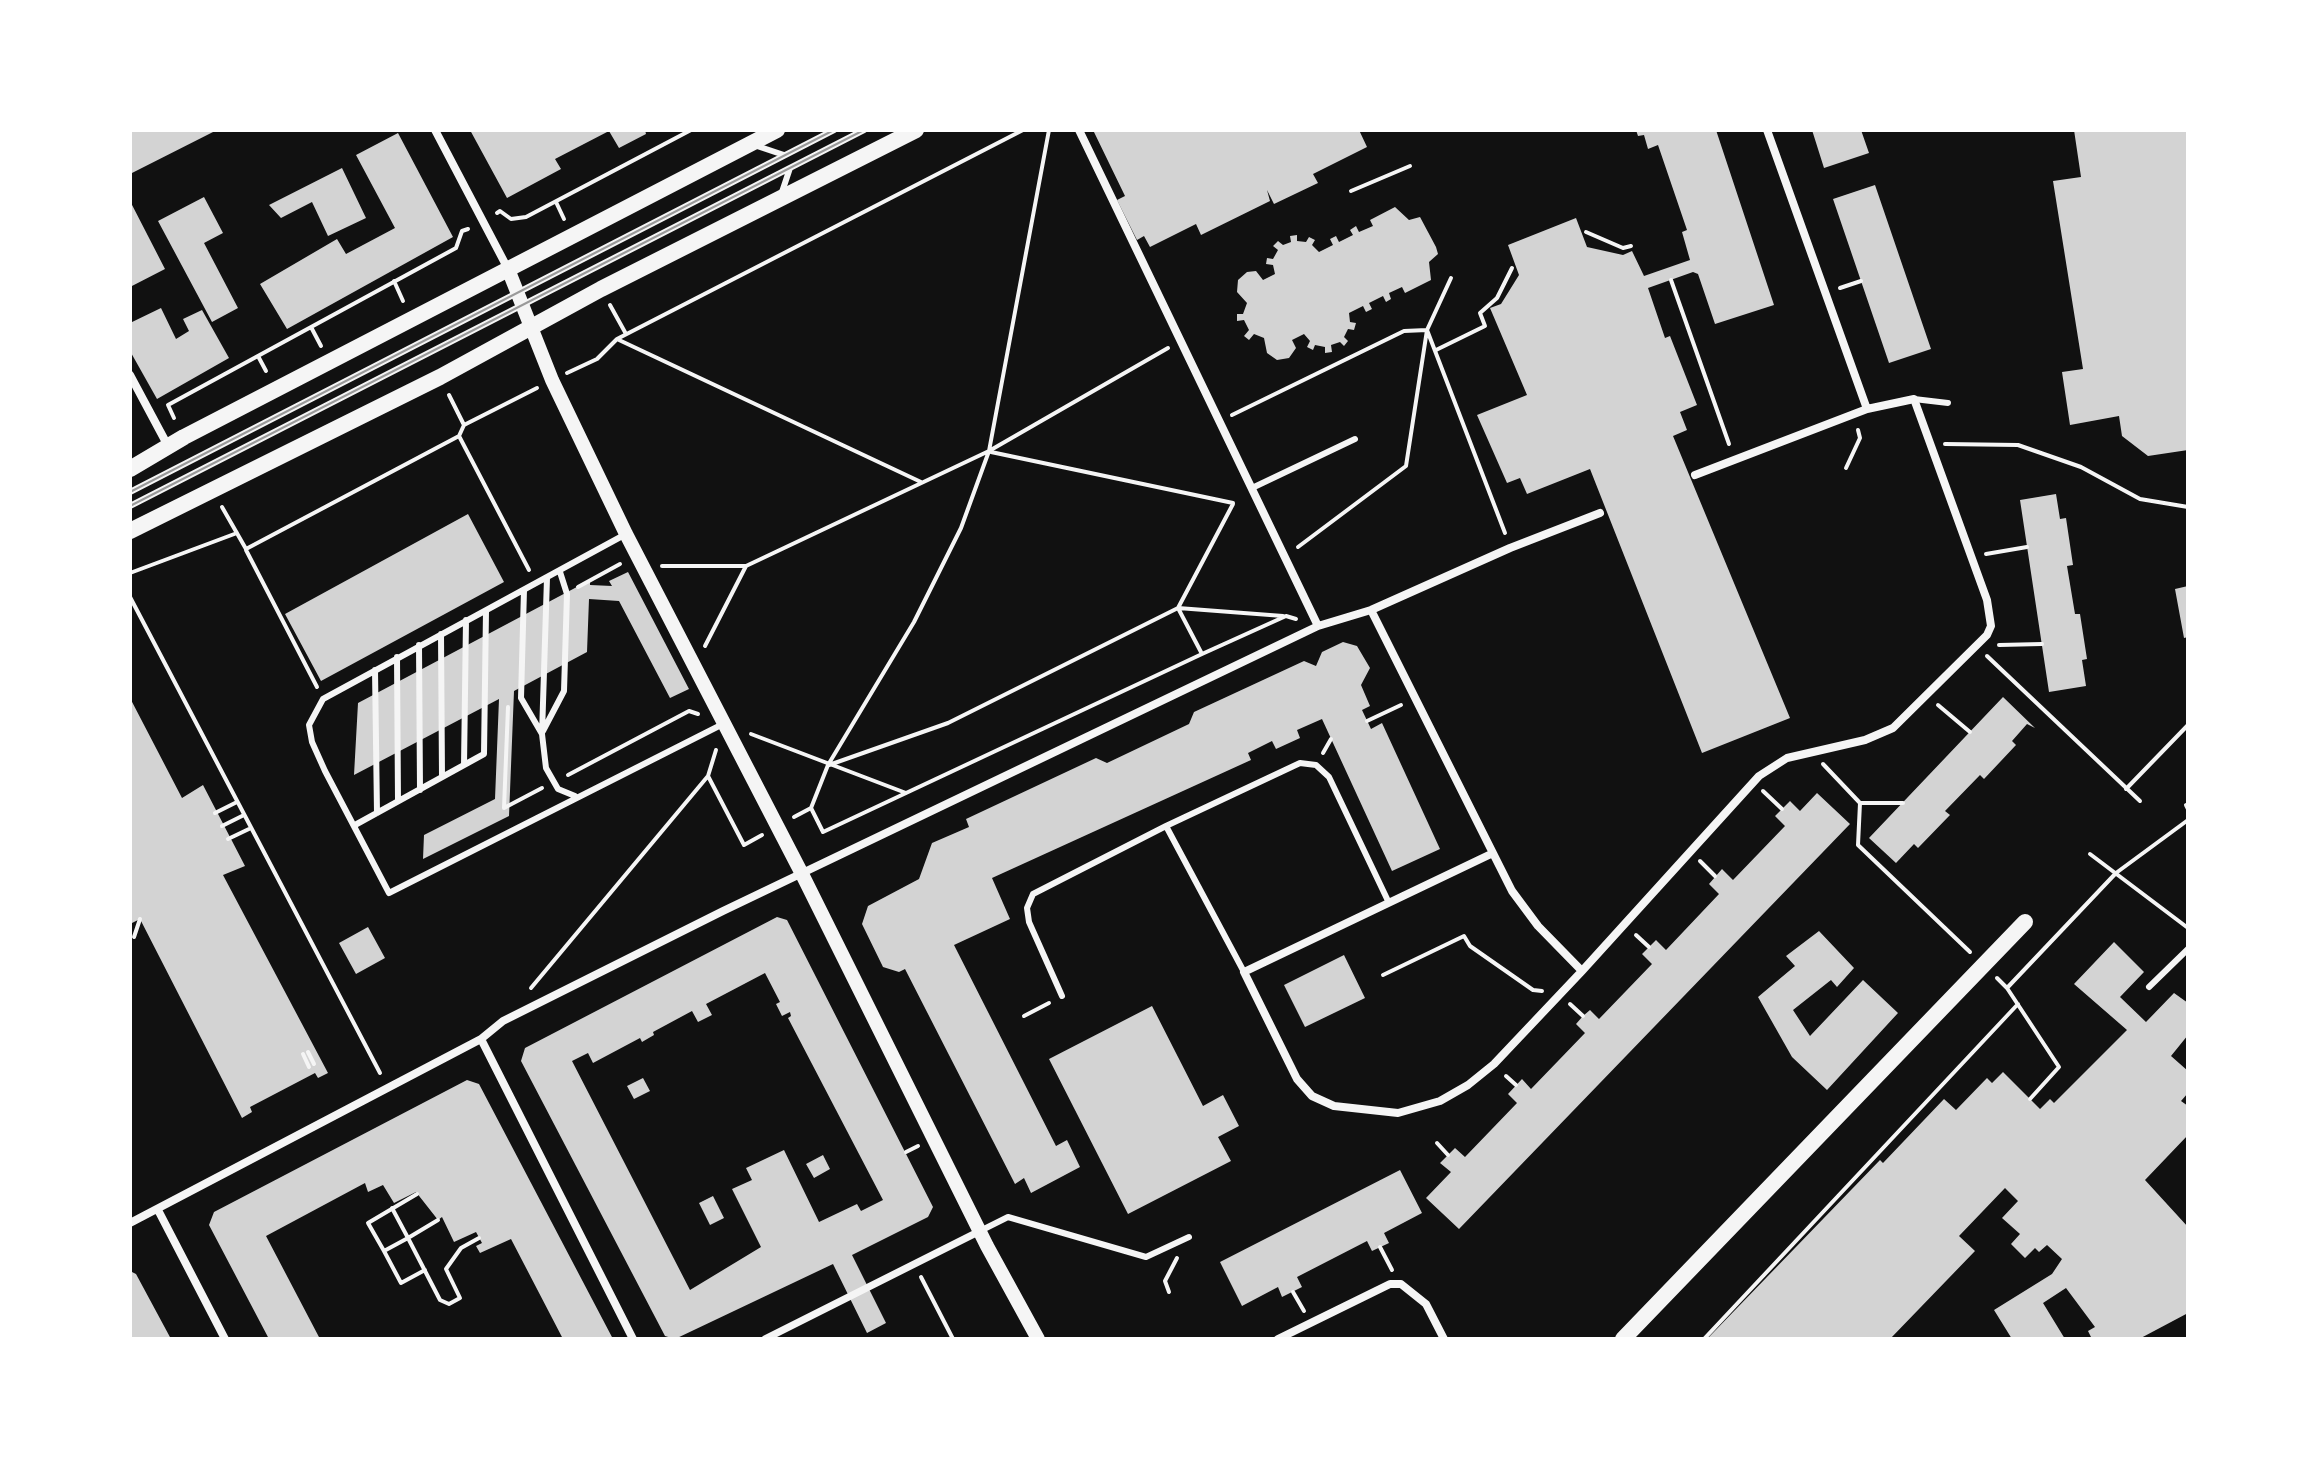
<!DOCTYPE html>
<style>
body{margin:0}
#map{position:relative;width:2318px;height:1469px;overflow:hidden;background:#111;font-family:Jost,sans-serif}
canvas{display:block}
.frame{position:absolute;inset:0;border:132px solid #fff;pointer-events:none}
</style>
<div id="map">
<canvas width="2318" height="1469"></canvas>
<div class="frame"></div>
</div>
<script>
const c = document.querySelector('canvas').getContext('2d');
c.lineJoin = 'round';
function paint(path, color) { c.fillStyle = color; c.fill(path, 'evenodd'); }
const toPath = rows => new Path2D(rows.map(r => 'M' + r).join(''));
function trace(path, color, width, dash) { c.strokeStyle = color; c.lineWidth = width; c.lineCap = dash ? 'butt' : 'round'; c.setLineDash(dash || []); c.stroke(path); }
const building = toPath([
 [130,130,217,130,130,174],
 [470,130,645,130,646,134,619,148,609,131,555,159,561,169,507,198],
 [1093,130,1359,130,1367,147,1313,174,1318,183,1274,204,1267,190,1270,201,1201,235,1196,224,1150,247,1144,236,1137,240,1117,200,1125,196],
 [1636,130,1716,130,1774,305,1715,324,1698,274,1693,272,1648,288,1665,338,1670,336,1697,405,1680,412,1687,430,1673,436,1790,718,1702,753,1590,469,1527,494,1520,478,1507,483,1477,415,1527,395,1490,308,1501,304,1519,275,1508,245,1576,218,1587,247,1623,255,1632,251,1644,276,1690,260,1682,232,1687,230,1658,145,1648,149,1644,135,1638,136],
 [1812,130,1861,130,1869,153,1824,168],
 [2074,130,2188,130,2188,450,2148,456,2122,436,2119,416,2070,425,2062,372,2083,369,2053,181,2081,177],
 [398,133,453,237,287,329,260,284,337,239,346,254,395,228,356,155],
 [342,168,366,218,328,236,312,202,281,218,269,205],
 [1875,185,1931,349,1889,363,1833,199],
 [204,197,223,233,204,243,238,308,212,322,158,221],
 [130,201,165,269,130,287],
 [1395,207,1409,220,1420,217,1436,247,1438,254,1429,262,1431,280,1405,293,1402,287,1389,293,1391,299,1386,302,1383,296,1369,303,1372,309,1366,312,1363,306,1349,313,1350,322,1356,323,1354,330,1348,329,1344,337,1348,341,1344,346,1340,342,1331,345,1332,352,1325,353,1325,347,1315,345,1313,350,1307,347,1310,341,1304,334,1292,340,1296,348,1289,358,1277,360,1267,353,1264,338,1254,334,1249,340,1244,336,1249,330,1244,320,1237,321,1237,314,1243,314,1247,303,1237,292,1238,280,1247,272,1256,271,1263,280,1275,274,1273,265,1266,264,1267,258,1273,259,1278,250,1273,246,1278,241,1283,245,1291,242,1290,236,1297,235,1297,241,1306,242,1309,237,1315,240,1312,245,1319,252,1333,245,1330,239,1336,236,1339,242,1353,235,1350,230,1356,226,1359,232,1373,226,1370,220],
 [161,308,176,339,189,331,183,319,202,310,229,358,157,399,130,351,130,323],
 [2056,494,2060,519,2066,518,2073,565,2067,566,2075,614,2080,614,2087,659,2082,660,2086,686,2049,692,2020,500],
 [468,514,504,582,321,681,285,614],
 [628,572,689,689,670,698,619,601,589,599,587,652,514,691,509,816,423,859,424,835,495,799,499,699,354,775,358,703,590,580,590,585,612,586,609,581],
 [2188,586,2188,637,2184,638,2175,589],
 [1343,642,1357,646,1370,668,1361,685,1370,706,1362,710,1371,729,1382,723,1440,849,1392,871,1322,719,1297,730,1300,738,1276,749,1272,741,1248,753,1251,760,992,878,1010,919,954,945,1056,1146,1067,1140,1080,1167,1031,1193,1024,1178,1015,1184,905,969,899,972,883,967,862,924,868,906,919,879,932,843,969,827,966,819,1096,758,1107,763,1189,724,1194,712,1304,661,1316,666,1322,652],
 [2003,697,2035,728,2027,724,2012,741,2016,745,1984,779,1980,775,1945,811,1950,815,1918,848,1914,844,1896,863,1869,838],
 [130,698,182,798,203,785,245,866,223,875,328,1073,318,1078,315,1073,250,1107,252,1112,242,1118,140,919,130,924],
 [1817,793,1850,824,1459,1229,1426,1198,1451,1172,1440,1163,1455,1148,1465,1157,1517,1103,1508,1094,1522,1079,1531,1089,1585,1033,1576,1024,1583,1016,1590,1010,1599,1019,1652,964,1642,954,1656,940,1666,950,1719,894,1709,884,1722,869,1733,880,1785,826,1775,816,1790,801,1800,811],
 [777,917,787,920,933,1207,928,1217,852,1255,886,1323,867,1333,833,1264,675,1339,665,1336,521,1061,525,1048],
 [765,973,780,1002,776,1004,782,1016,790,1012,791,1016,788,1018,883,1200,861,1211,857,1204,819,1222,784,1150,746,1168,752,1180,732,1189,761,1247,690,1290,572,1061,588,1053,593,1063,640,1038,642,1042,654,1035,653,1032,692,1011,698,1022,712,1015,706,1004],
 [368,927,385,958,356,974,339,943],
 [1819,931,1854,968,1837,987,1831,980,1793,1010,1810,1036,1863,980,1898,1013,1827,1090,1792,1057,1758,997,1795,966,1786,956],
 [2114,942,2144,972,2120,997,2146,1022,2174,993,2188,1003,2188,1035,2171,1056,2188,1071,2188,1093,2181,1101,2188,1106,2188,1135,2145,1180,2188,1227,2188,1313,2139,1339,2092,1339,2088,1331,2095,1327,2066,1288,2043,1303,2065,1339,2012,1339,1994,1310,2052,1274,2062,1259,2047,1245,2039,1252,2035,1248,2025,1258,2011,1244,2020,1234,2002,1218,2018,1201,2005,1188,1959,1236,1975,1251,1890,1339,1709,1337,1880,1160,1883,1163,1944,1099,1956,1110,1987,1078,1992,1083,2003,1072,2040,1109,2050,1099,2054,1103,2127,1030,2074,984],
 [1344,955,1365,998,1305,1027,1284,985],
 [1152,1006,1203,1106,1223,1095,1239,1126,1218,1137,1231,1161,1128,1214,1049,1059],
 [643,1078,650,1091,634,1099,627,1086],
 [467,1080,479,1084,613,1339,563,1339,511,1239,480,1253,476,1246,482,1243,476,1232,454,1242,442,1217,438,1220,416,1192,394,1203,383,1185,368,1192,365,1183,266,1236,320,1339,269,1339,209,1225,214,1212],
 [823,1155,830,1169,814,1178,806,1164],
 [1400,1170,1422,1213,1384,1233,1389,1243,1372,1251,1367,1241,1297,1277,1302,1287,1282,1297,1278,1287,1242,1306,1220,1262],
 [713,1196,724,1218,710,1225,699,1203],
 [130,1271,136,1274,171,1339,130,1339]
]);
const path = toPath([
 [1351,191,1410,166],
 [556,202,564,219],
 [497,213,500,211,511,219,526,217,691,130],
 [1586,232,1623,248,1631,246],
 [1671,280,1729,444],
 [394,281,403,301],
 [1840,288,1861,281],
 [610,305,626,334],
 [311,327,321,346],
 [619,340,921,482],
 [1436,350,1485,326,1480,313,1497,298,1512,268],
 [258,356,266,371],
 [567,373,597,359,617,339,1023,130],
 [1232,415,1404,331,1427,330,1505,533],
 [174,418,168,405,456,248,462,231,468,229],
 [464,425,537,388],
 [459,436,529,570],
 [1945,444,2018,445,2081,467,2140,499,2188,507],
 [991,452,1233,503],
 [1846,468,1860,438,1858,430],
 [222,507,246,549,459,436,464,425,449,395],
 [1298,547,1406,466,1427,330,1451,278],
 [246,550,317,687],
 [1986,554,2027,547],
 [662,566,746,566,989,451,1168,348],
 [130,573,237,533],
 [578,587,620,564],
 [130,597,380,1073],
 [1178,608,1283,616],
 [1178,608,1202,654],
 [1999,645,2042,644],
 [705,646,746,566],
 [1987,656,2140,801],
 [1938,705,1970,732],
 [508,707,504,808,542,788],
 [1367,721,1401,705],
 [751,734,906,793],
 [1323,753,1331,739],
 [1823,764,1860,803,1858,845,1970,952],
 [829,765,948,723,1178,608,1233,504],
 [568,775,689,711,698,714],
 [708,776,744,845,762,835],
 [2126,789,2188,725],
 [1763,791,1782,809],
 [1861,803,1903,803],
 [2186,805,2188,809],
 [811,808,823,832,1202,654,1286,616,1296,619],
 [215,813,237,802],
 [794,817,811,808,828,765,914,622,961,528,989,451,1049,130],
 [222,826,244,815],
 [228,839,251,828],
 [2090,854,2188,928],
 [1700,861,1715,876],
 [1636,935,1649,947],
 [134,937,140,919],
 [1383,975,1464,936,1470,946,1533,990,1542,991],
 [1997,978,2007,988,2116,873,2188,820],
 [531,988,708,776,716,750],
 [2007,988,2059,1067,2030,1099],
 [1570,1004,1583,1016],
 [1024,1016,1049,1003],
 [308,1052,314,1064],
 [303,1054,309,1067],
 [1506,1076,1516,1085],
 [1437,1143,1448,1155],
 [906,1152,918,1146],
 [392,1208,408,1238,384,1251,401,1283,425,1270],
 [438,1220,408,1238,440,1300,449,1304,460,1298,446,1269,461,1248,479,1238],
 [1380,1247,1392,1270],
 [384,1251,368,1223,417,1194],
 [921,1277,953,1339],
 [1169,1292,1165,1281,1177,1258],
 [1293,1292,1304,1311],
 [1704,1339,2018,1004]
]);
const service = toPath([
 [754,145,784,155],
 [781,195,790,168],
 [1914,399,1948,403],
 [1252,488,1355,439],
 [130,492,834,130],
 [130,506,864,130],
 [626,534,323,699,309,725,312,742,325,771,389,893,723,724],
 [547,578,542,734,546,768,558,789,575,796],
 [524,590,521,698,542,734],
 [441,634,442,777],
 [419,645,420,790],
 [397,657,398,801],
 [375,670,377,813],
 [543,731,564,691,567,594,560,572],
 [464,765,466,620],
 [355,825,484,754,486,611],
 [1166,826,1244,972],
 [2149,987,2188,949],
 [1062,996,1029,922,1027,908,1033,894,1166,826,1300,763,1316,765,1329,777,1389,903],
 [982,1230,1008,1217,1146,1257,1189,1237]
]);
const pedestrian = toPath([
 [765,1339,980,1231]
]);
const minor = toPath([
 [435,130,508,269],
 [1079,130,1318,626],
 [1767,130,1867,409],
 [130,375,168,446],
 [1371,610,1512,891,1538,926,1582,971],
 [1491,854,1244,972,1297,1079,1312,1096,1334,1106,1398,1113,1440,1101,1468,1085,1494,1064,1582,971,1759,776,1787,758,1865,740,1893,728,1987,635,1991,626,1987,600,1914,399,1867,409,1695,475],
 [481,1039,633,1339],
 [158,1210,225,1339],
 [130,1223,481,1039,503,1021,723,911,1318,626,1371,610,1510,548,1600,513],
 [1278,1339,1390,1284,1401,1284,1426,1304,1444,1339]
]);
const tertiary = toPath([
 [508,269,552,380,626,534,802,874,987,1246,1038,1339]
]);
const secondary = toPath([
 [130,469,184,437,777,130],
 [130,531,440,377,601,289,916,130],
 [1623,1339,2025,922]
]);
const tram = toPath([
 [130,492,834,130],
 [130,506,864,130]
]);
paint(building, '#d3d3d3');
trace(path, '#f5f5f5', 4);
trace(service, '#f5f5f5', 6);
trace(pedestrian, '#f5f5f5', 7);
trace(minor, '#f5f5f5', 8);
trace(tertiary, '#f5f5f5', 14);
trace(secondary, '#f5f5f5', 16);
trace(tram, '#9a9a9a', 2);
</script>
